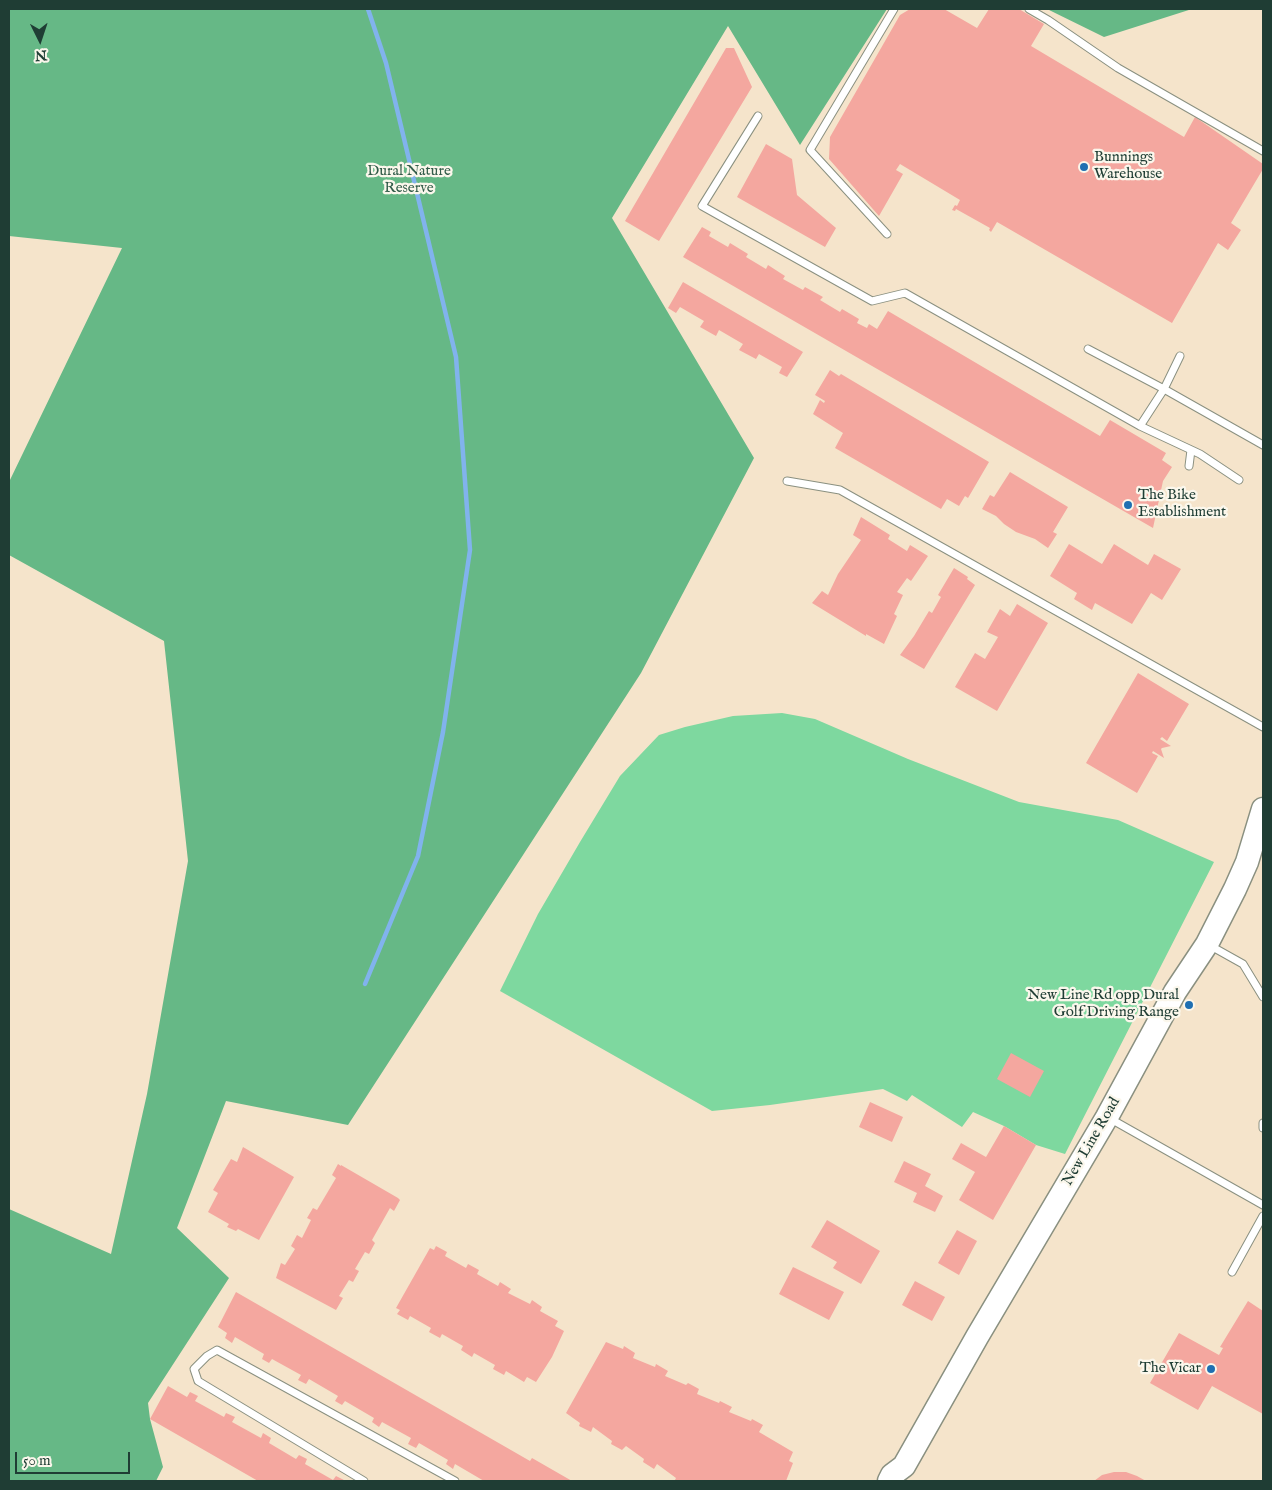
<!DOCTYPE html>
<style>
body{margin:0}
#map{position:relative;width:1272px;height:1490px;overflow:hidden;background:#f5e4cb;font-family:"IM FELL English",serif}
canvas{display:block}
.frame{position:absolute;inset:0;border:10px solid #1f3d34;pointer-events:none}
.north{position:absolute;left:15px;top:15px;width:50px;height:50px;-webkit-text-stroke:4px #fbf7ec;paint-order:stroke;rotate:176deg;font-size:14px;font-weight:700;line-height:20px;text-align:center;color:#1f3d34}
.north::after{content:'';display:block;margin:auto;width:18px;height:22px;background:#1f3d34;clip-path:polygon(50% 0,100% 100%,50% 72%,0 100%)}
.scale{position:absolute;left:15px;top:1452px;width:115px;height:22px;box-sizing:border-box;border:2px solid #1f3d34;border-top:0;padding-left:6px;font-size:15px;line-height:18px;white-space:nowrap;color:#1f3d34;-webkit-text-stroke:4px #fbf7ec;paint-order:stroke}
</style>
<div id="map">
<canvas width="1272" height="1490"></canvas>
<div class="frame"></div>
<div class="north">N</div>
<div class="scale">50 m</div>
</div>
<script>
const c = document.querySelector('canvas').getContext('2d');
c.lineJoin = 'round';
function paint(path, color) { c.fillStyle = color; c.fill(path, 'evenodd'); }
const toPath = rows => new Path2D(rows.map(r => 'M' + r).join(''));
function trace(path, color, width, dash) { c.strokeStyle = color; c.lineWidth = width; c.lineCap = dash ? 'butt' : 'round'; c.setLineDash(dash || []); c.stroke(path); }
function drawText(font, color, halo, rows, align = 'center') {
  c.font = font + ' "IM FELL English",serif'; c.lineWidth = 4.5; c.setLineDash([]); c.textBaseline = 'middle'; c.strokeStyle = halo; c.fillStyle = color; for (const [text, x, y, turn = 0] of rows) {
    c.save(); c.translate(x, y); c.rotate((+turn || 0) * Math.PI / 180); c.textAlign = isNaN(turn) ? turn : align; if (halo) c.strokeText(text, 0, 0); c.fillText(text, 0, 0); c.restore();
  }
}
const green = toPath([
 [782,713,815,719,908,759,1019,802,1118,820,1214,862,1065,1154,1036,1145,1004,1126,973,1112,962,1127,912,1095,907,1101,883,1089,770,1105,712,1111,500,991,538,914,580,842,620,776,659,735,685,727,733,716]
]);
const forest = toPath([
 [9,9,887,9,800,145,728,26,612,218,754,458,641,673,348,1125,226,1101,177,1228,229,1278,148,1403,150,1419,163,1467,156,1481,9,1481,9,1209,111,1254,147,1094,188,861,164,641,9,555,9,482,122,248,9,236],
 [1047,9,1192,9,1104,37]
]);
const stream = toPath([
 [365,984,418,856,443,732,470,550,456,357,386,63,368,9]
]);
const building = toPath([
 [910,9,944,9,977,28,989,9,1019,9,1044,24,1031,46,1184,137,1195,117,1263,164,1263,169,1231,223,1241,230,1228,250,1218,243,1172,323,997,222,991,232,989,230,990,228,956,209,955,211,952,210,955,205,957,206,960,200,900,164,896,170,903,174,879,216,829,159,830,137,900,15],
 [726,48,734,48,752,87,659,241,625,221],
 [766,144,792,159,797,195,836,228,825,247,737,197],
 [702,227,711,232,709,236,728,247,730,243,748,254,746,257,766,269,768,265,785,276,783,279,803,290,805,287,823,297,820,300,840,312,842,309,859,319,857,323,867,328,869,324,877,329,888,311,1100,436,1110,420,1166,453,1162,460,1172,467,1163,481,1153,528,683,257],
 [683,282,803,352,787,377,779,373,782,367,759,354,756,359,739,350,743,344,719,330,716,336,700,327,704,321,680,307,676,313,668,308],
 [830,370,839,376,841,374,989,462,968,498,965,496,959,506,947,499,941,509,835,448,843,433,813,414,820,400,824,403,825,401,815,395],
 [1010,472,1068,507,1053,532,1057,534,1048,548,1035,539,1016,532,1004,524,996,516,982,509,990,495,994,497],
 [861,517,890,535,888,539,907,551,910,545,928,556,911,581,907,578,897,592,903,595,894,614,897,616,884,644,866,634,866,636,812,603,822,591,828,595,838,574,861,540,853,535],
 [1069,544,1102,564,1114,544,1148,565,1154,554,1181,569,1162,600,1151,593,1132,624,1095,603,1092,610,1074,599,1077,593,1050,576],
 [954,568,968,577,967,579,975,585,924,669,900,655,914,636,929,611,932,613,941,597,938,595],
 [1017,604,1048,623,997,711,955,687,975,653,985,659,998,637,987,632,1000,609,1010,616],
 [1138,673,1189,704,1167,741,1162,737,1160,739,1171,746,1162,748,1161,749,1164,758,1153,751,1152,753,1158,756,1137,793,1086,763],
 [1011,1053,1044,1071,1030,1097,997,1079],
 [870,1102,903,1117,892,1142,859,1127],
 [1004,1126,1036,1145,993,1220,959,1200,975,1172,952,1159,961,1143,986,1157],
 [243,1147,294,1177,259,1240,238,1229,236,1231,227,1227,229,1224,208,1212,218,1193,213,1190,231,1159,237,1162],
 [904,1161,931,1174,925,1186,943,1196,935,1212,913,1202,917,1193,894,1182],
 [338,1164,341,1166,341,1165,398,1198,400,1200,394,1211,390,1208,372,1240,375,1243,369,1254,365,1252,355,1269,359,1271,353,1282,349,1280,339,1296,343,1298,336,1310,276,1278,281,1263,285,1265,295,1249,291,1246,297,1235,302,1238,311,1220,307,1218,313,1208,317,1210,336,1178,332,1175],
 [827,1220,880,1251,861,1284,833,1268,837,1262,811,1247],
 [957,1230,977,1241,959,1275,938,1263],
 [436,1246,447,1252,445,1256,466,1268,468,1264,479,1270,477,1274,498,1286,500,1282,511,1289,508,1293,530,1304,532,1300,542,1307,540,1311,558,1321,555,1326,564,1331,552,1357,536,1382,527,1377,524,1382,506,1371,504,1375,493,1369,495,1365,474,1353,472,1357,461,1350,463,1346,442,1334,440,1338,429,1332,431,1328,410,1316,408,1320,397,1314,400,1310,396,1308,430,1248,434,1250],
 [793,1267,844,1292,829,1320,779,1294],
 [915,1281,945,1297,932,1321,902,1305],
 [236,1292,530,1461,532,1458,572,1481,484,1481,455,1464,453,1469,446,1464,448,1460,419,1443,416,1448,408,1444,411,1438,382,1422,379,1427,372,1422,374,1418,345,1401,342,1405,335,1401,338,1396,309,1379,306,1384,298,1380,301,1375,272,1359,269,1363,262,1359,264,1354,235,1337,232,1343,225,1338,227,1333,218,1327],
 [1248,1301,1263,1311,1263,1414,1212,1386,1198,1410,1150,1383,1179,1333,1219,1355,1223,1348,1220,1347],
 [606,1342,623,1349,624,1346,635,1353,633,1358,655,1367,656,1364,668,1371,665,1376,686,1385,688,1383,699,1389,697,1394,719,1403,720,1401,732,1407,729,1412,751,1421,752,1419,763,1425,759,1432,793,1452,789,1461,793,1463,786,1481,677,1481,675,1480,676,1478,657,1464,654,1469,643,1462,644,1459,626,1446,622,1450,611,1444,612,1441,593,1427,591,1432,579,1426,580,1423,566,1413],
 [168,1386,187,1397,190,1392,198,1396,195,1401,224,1417,226,1413,235,1417,232,1422,261,1438,263,1433,271,1438,269,1443,296,1459,299,1455,307,1459,305,1464,333,1480,336,1476,346,1481,258,1481,150,1419],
 [1114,1472,1126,1472,1137,1476,1146,1481,1094,1481,1102,1475]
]);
const service = toPath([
 [1029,9,1048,20,1118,68,1263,151],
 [758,116,702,206,872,301,905,293,1140,426,1164,389,1180,356],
 [887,234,810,150,894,9],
 [1088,349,1164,389,1263,445],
 [1140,426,1200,454,1239,480],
 [1189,466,1191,450],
 [787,481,840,490,1263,727],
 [1209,945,1243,964,1263,997],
 [1109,1118,1263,1205],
 [1263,1123,1263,1128],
 [1232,1272,1263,1216],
 [364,1481,198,1381,194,1369,207,1356,217,1350,455,1481]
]);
const primary = toPath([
 [889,1481,892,1475,904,1466,977,1337,1107,1117,1175,992,1207,944,1235,889,1247,862,1263,809]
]);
const markers = [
 [1084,167,5,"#1f6fb2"],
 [1128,505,5,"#1f6fb2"],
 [1189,1005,5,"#1f6fb2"],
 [1211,1369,5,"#1f6fb2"]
];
const poiNames = [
 ["Bunnings",1094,158],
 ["Warehouse",1094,175],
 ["The Bike",1138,496],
 ["Establishment",1138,513],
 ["New Line Rd opp Dural",1179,996,"right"],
 ["Golf Driving Range",1179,1013,"right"],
 ["The Vicar",1201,1369,"right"]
];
const parkNames = [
 ["Dural Nature",409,172],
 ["Reserve",409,189]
];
const streetNames = [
 ["New Line Road",1092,1142,-60]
];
paint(green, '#7ed89f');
paint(forest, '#66b886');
trace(stream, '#81b3ed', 4.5);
paint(building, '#f4a79f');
trace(service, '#8a9080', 9);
trace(primary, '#8a9080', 25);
trace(service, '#fff', 7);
trace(primary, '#fff', 22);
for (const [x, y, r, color] of markers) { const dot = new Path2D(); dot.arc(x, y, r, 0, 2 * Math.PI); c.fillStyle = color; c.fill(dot); trace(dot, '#fbf7ec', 2); }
drawText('15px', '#1f3d34', '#fbf7ec', poiNames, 'left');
drawText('15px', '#325c49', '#fbf7ec', parkNames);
drawText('15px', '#1f3d34', '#fbf7ec', streetNames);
</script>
